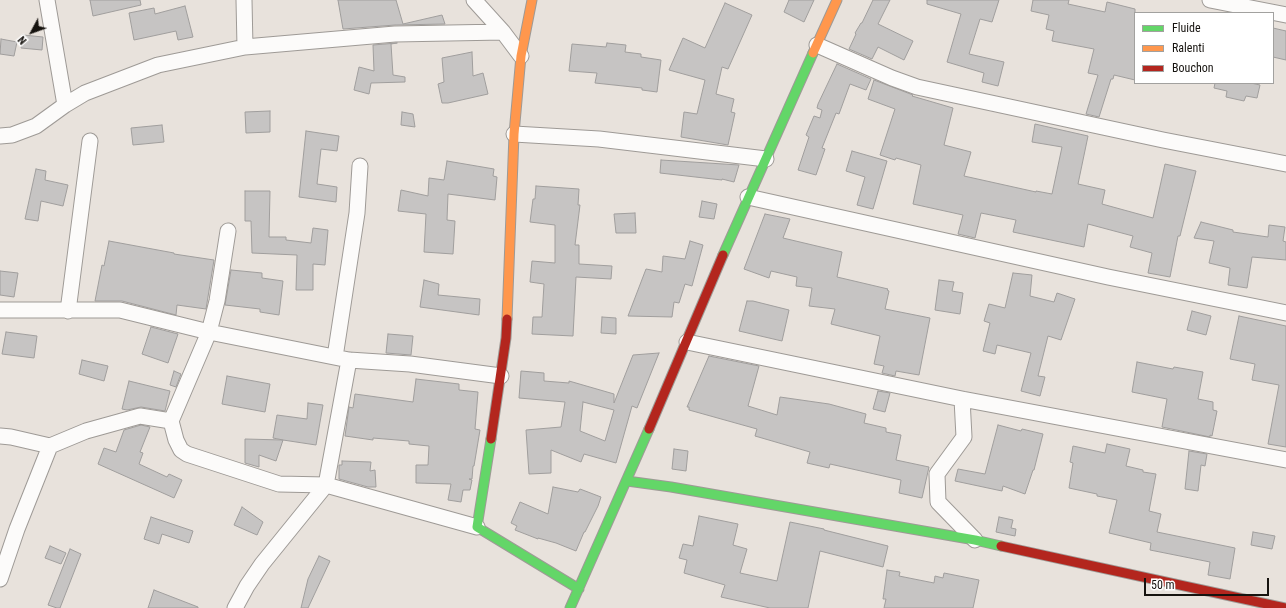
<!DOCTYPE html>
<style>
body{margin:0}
#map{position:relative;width:1286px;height:608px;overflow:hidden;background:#e8e2dc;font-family:"Roboto Condensed",sans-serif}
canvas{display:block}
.legend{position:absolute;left:1134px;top:12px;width:140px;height:72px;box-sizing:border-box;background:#fff;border:1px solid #a2a19f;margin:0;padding:5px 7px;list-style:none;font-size:12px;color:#16130f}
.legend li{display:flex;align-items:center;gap:8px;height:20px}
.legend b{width:20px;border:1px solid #a2a19f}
.north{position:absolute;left:12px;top:12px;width:40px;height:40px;-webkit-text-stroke:3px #fff;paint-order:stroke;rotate:229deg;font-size:11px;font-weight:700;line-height:16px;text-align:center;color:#16130f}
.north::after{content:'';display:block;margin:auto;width:14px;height:18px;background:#16130f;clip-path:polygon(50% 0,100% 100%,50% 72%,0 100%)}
.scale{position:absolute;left:1144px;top:578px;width:125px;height:18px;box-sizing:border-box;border:2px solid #16130f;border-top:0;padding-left:5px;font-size:12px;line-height:14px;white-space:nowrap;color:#16130f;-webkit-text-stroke:3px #fff;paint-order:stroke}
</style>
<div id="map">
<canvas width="1286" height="608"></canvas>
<ul class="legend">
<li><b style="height:5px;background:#63d668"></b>Fluide</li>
<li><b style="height:5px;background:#ff974d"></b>Ralenti</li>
<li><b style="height:5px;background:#b3261e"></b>Bouchon</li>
</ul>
<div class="north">N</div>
<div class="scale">50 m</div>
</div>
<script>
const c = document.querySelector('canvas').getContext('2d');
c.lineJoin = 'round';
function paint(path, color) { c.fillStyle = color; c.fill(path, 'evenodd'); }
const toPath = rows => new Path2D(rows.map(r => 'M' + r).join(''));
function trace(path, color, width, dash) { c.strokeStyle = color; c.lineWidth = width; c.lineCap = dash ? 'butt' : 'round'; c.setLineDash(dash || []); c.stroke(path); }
const building = toPath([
 [90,0,140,0,141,5,93,16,90,0],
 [338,0,396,0,403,24,442,15,445,24,395,25,343,29,338,0],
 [789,0,814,0,804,22,784,12,789,0],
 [873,0,890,0,878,24,913,41,904,60,878,47,872,59,849,49,856,34,855,33,861,23,862,23,873,0],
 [927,0,999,0,992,22,980,19,969,54,1004,62,998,86,982,82,984,73,947,62,961,14,927,4,927,0],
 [1033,0,1069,0,1068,4,1105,12,1107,2,1135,9,1135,80,1114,75,1113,79,1111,79,1099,117,1086,114,1098,75,1088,73,1094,49,1052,41,1054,31,1046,29,1049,15,1031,11,1033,0],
 [725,3,752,15,728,69,722,67,716,94,734,99,731,112,735,113,728,145,681,137,684,112,697,114,705,80,669,70,683,38,705,48,725,3],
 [185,6,193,37,178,40,176,31,134,40,129,13,154,8,155,14,185,6],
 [1273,28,1286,31,1286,60,1273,57,1273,28],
 [23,35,43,37,42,50,21,48,23,35],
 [1,39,17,42,14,56,0,54,1,39],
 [397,43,391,44,393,75,405,77,405,82,371,83,369,94,354,90,359,67,374,71,373,45,397,43],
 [607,43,626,45,625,52,641,54,641,57,661,60,657,92,642,90,642,88,595,83,597,73,569,71,572,44,606,47,607,43],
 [472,52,473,76,483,73,488,94,448,103,442,103,438,84,444,82,442,58,472,52],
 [837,64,871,79,866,90,850,84,839,114,836,113,822,148,825,149,816,175,798,170,809,137,806,135,814,116,820,118,822,110,817,108,818,104,837,64],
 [874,80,913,95,912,96,953,108,944,145,971,152,964,176,1036,192,1036,191,1052,194,1062,147,1032,142,1035,124,1088,136,1078,184,1105,190,1102,204,1153,218,1165,164,1196,171,1180,236,1178,236,1170,277,1148,273,1152,253,1130,247,1133,236,1088,224,1084,247,1013,232,1016,220,981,213,975,238,958,234,963,215,913,204,921,165,896,158,895,160,880,155,895,109,868,99,874,80],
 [1215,83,1251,83,1260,85,1257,98,1246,96,1244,101,1226,97,1227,91,1214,88,1215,83],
 [270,111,270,132,246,133,245,112,270,111],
 [402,112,413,114,415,127,401,125,402,112],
 [162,125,164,142,133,145,131,128,162,125],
 [306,131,339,136,337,151,321,149,317,184,337,187,336,202,299,197,306,131],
 [852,151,887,161,873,209,857,205,865,177,846,171,852,151],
 [661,160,739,165,734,182,722,179,722,180,660,173,661,160],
 [447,161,494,169,493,176,497,177,495,200,448,194,447,220,455,221,453,254,424,252,426,214,398,211,401,190,428,196,429,178,444,180,447,161],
 [36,169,46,171,45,180,68,185,63,206,41,201,38,221,25,219,36,169],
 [536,186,579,189,578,205,580,205,575,245,579,245,579,264,612,266,611,279,576,277,573,336,532,334,533,317,542,317,544,284,530,282,532,261,555,263,555,225,530,222,533,199,535,199,536,186],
 [245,191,270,191,269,237,286,237,286,240,311,243,313,228,328,230,325,265,313,264,313,290,296,290,297,255,252,253,251,221,245,221,245,191],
 [702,201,717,204,714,219,699,217,702,201],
 [635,213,636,233,616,233,614,214,635,213],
 [765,214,790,219,783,238,842,252,837,277,888,289,887,290,889,291,885,309,930,318,919,375,896,371,895,376,882,373,884,366,874,364,880,336,831,324,835,309,809,306,812,288,796,286,797,277,771,271,769,278,744,269,765,214],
 [1201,222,1233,230,1233,232,1268,237,1269,225,1285,227,1283,241,1286,242,1286,260,1252,257,1247,288,1228,285,1230,268,1209,263,1214,241,1194,238,1201,222],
 [109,241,174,253,174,254,214,260,206,309,177,305,176,315,122,301,95,301,102,265,104,266,109,241],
 [690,241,703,245,692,286,685,284,679,303,674,302,672,317,628,316,646,269,662,272,663,256,685,259,690,241],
 [231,270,262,273,262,278,283,281,279,315,260,312,260,309,225,305,231,270],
 [0,271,18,273,14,297,0,295,0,271],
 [1013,273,1032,275,1030,296,1054,302,1057,293,1075,299,1061,340,1048,336,1038,376,1045,377,1040,396,1021,391,1031,353,997,345,995,354,983,351,990,323,984,321,989,304,1005,308,1013,273],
 [424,280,439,284,438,295,480,299,479,315,420,307,424,280],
 [939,280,954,282,952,291,963,293,960,314,935,310,939,280],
 [747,301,753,301,789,310,782,341,739,331,747,301],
 [1192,311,1211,316,1206,335,1187,330,1192,311],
 [1239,316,1286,326,1286,447,1268,444,1279,385,1252,380,1255,364,1230,359,1239,316],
 [602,317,616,318,616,334,601,333,602,317],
 [151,327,178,334,168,363,142,354,151,327],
 [6,332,37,336,34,358,2,354,6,332],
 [388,334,413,336,411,355,386,353,388,334],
 [659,353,637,408,632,406,616,463,584,454,581,462,551,450,551,473,529,474,526,430,561,427,565,402,519,398,521,371,544,373,544,381,569,383,569,381,614,394,614,403,633,355,659,353],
 [583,402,614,410,605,441,580,431,583,402],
 [709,356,759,366,748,406,777,415,780,397,829,404,866,414,864,423,886,428,886,432,901,435,896,460,929,467,922,498,899,493,901,480,830,464,829,468,807,463,810,452,755,436,757,429,689,410,689,407,687,407,709,356],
 [82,360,108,366,104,381,79,374,82,360],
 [1137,362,1173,369,1174,367,1203,372,1198,399,1213,402,1213,410,1217,411,1212,436,1210,435,1210,437,1162,427,1167,399,1132,392,1137,362],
 [174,371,181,374,176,387,170,385,174,371],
 [227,376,270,384,265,412,222,404,227,376],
 [416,379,459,384,459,390,478,392,475,429,480,430,474,466,473,466,472,479,469,479,472,480,470,490,463,490,461,502,448,500,451,484,416,483,416,465,428,465,429,446,409,444,409,441,373,438,373,440,345,436,349,407,353,408,355,394,413,402,416,379],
 [129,381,170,391,165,411,141,407,127,410,122,409,129,381],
 [878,391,890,393,885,412,873,409,878,391],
 [308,403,323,405,316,445,283,440,276,461,259,455,259,467,245,463,245,439,283,440,273,438,277,415,307,419,308,403],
 [141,425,150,427,140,452,143,453,139,464,167,477,169,474,182,480,174,498,98,464,104,448,116,452,124,430,141,425],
 [998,425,1021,431,1022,429,1043,434,1034,470,1033,470,1025,494,1003,486,1002,491,955,481,958,469,985,474,998,425],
 [1107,444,1130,449,1126,466,1143,470,1143,472,1156,474,1149,511,1161,514,1157,532,1235,548,1230,579,1208,575,1210,562,1150,550,1151,543,1109,533,1117,500,1097,496,1097,494,1069,488,1073,463,1070,462,1073,446,1105,453,1107,444],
 [674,449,688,451,686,471,672,469,674,449],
 [1189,451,1207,454,1205,466,1201,465,1198,491,1185,489,1189,451],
 [342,461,371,462,370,471,375,470,376,487,368,487,339,479,339,465,342,465,342,461],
 [553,487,578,492,580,489,601,497,598,506,585,532,584,532,576,551,556,543,538,538,538,539,515,530,517,526,511,523,520,502,548,514,553,487],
 [242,507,263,522,257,535,234,525,242,507],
 [699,516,738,524,733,545,747,549,740,573,777,581,790,522,824,529,824,530,888,546,883,567,820,551,808,608,770,608,721,597,725,585,684,573,687,560,679,558,683,544,693,546,699,516],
 [151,517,193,531,189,543,162,534,159,544,144,539,151,517],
 [999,517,1013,520,1011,528,1016,529,1015,536,996,532,999,517],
 [1253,532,1275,536,1272,549,1251,545,1253,532],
 [50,546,66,553,61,564,45,558,50,546],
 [70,549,81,554,60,608,57,608,48,605,70,549],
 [319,556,330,561,308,608,301,608,308,579,319,556],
 [887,570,900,572,899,576,934,583,935,576,943,578,944,573,979,580,973,608,884,608,886,599,883,599,887,570],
 [154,590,198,607,198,608,148,608,154,590]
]);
const street = toPath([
 [47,0,65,105],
 [244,0,245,47],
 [474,0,503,32,521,56],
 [1210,0,1286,15],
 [817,45,892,78,917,87,1163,140,1286,164],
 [514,134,599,139,766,159],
 [0,136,12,135,36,126,65,105,85,93,158,65,245,47,395,34,503,32],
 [748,197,1108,277,1286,313],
 [0,310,120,310,209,332,217,301,228,231],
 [68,311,90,141],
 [687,342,962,399,1286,460],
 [335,357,357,213,360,166],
 [962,399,964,437,937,474,938,502,975,540],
 [171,421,176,440,181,450,187,454,279,484,326,485,477,527],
 [0,436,11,437,50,446,86,431,140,416,171,421,209,332,349,360,410,364,501,376],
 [0,579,17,529,50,446],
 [235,608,247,586,262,564,326,485,349,360]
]);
const fast = toPath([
 [723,255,813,53],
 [491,439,477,527,579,589],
 [627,481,671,487,975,540,1001,546],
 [570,608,649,429]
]);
const slow = toPath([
 [813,53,837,0],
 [507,319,514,134,521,56,532,0]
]);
const jam = toPath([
 [649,429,723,255],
 [491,439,506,338,507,319],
 [1001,546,1285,608]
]);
paint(building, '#c6c4c3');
trace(building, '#a09e9d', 1);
trace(street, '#9e9a96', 17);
trace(fast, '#9e9a96', 11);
trace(slow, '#9e9a96', 11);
trace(jam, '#9e9a96', 11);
trace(street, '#fcfbfa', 15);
trace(fast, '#63d668', 9);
trace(slow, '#ff974d', 9);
trace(jam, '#b3261e', 9);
</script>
